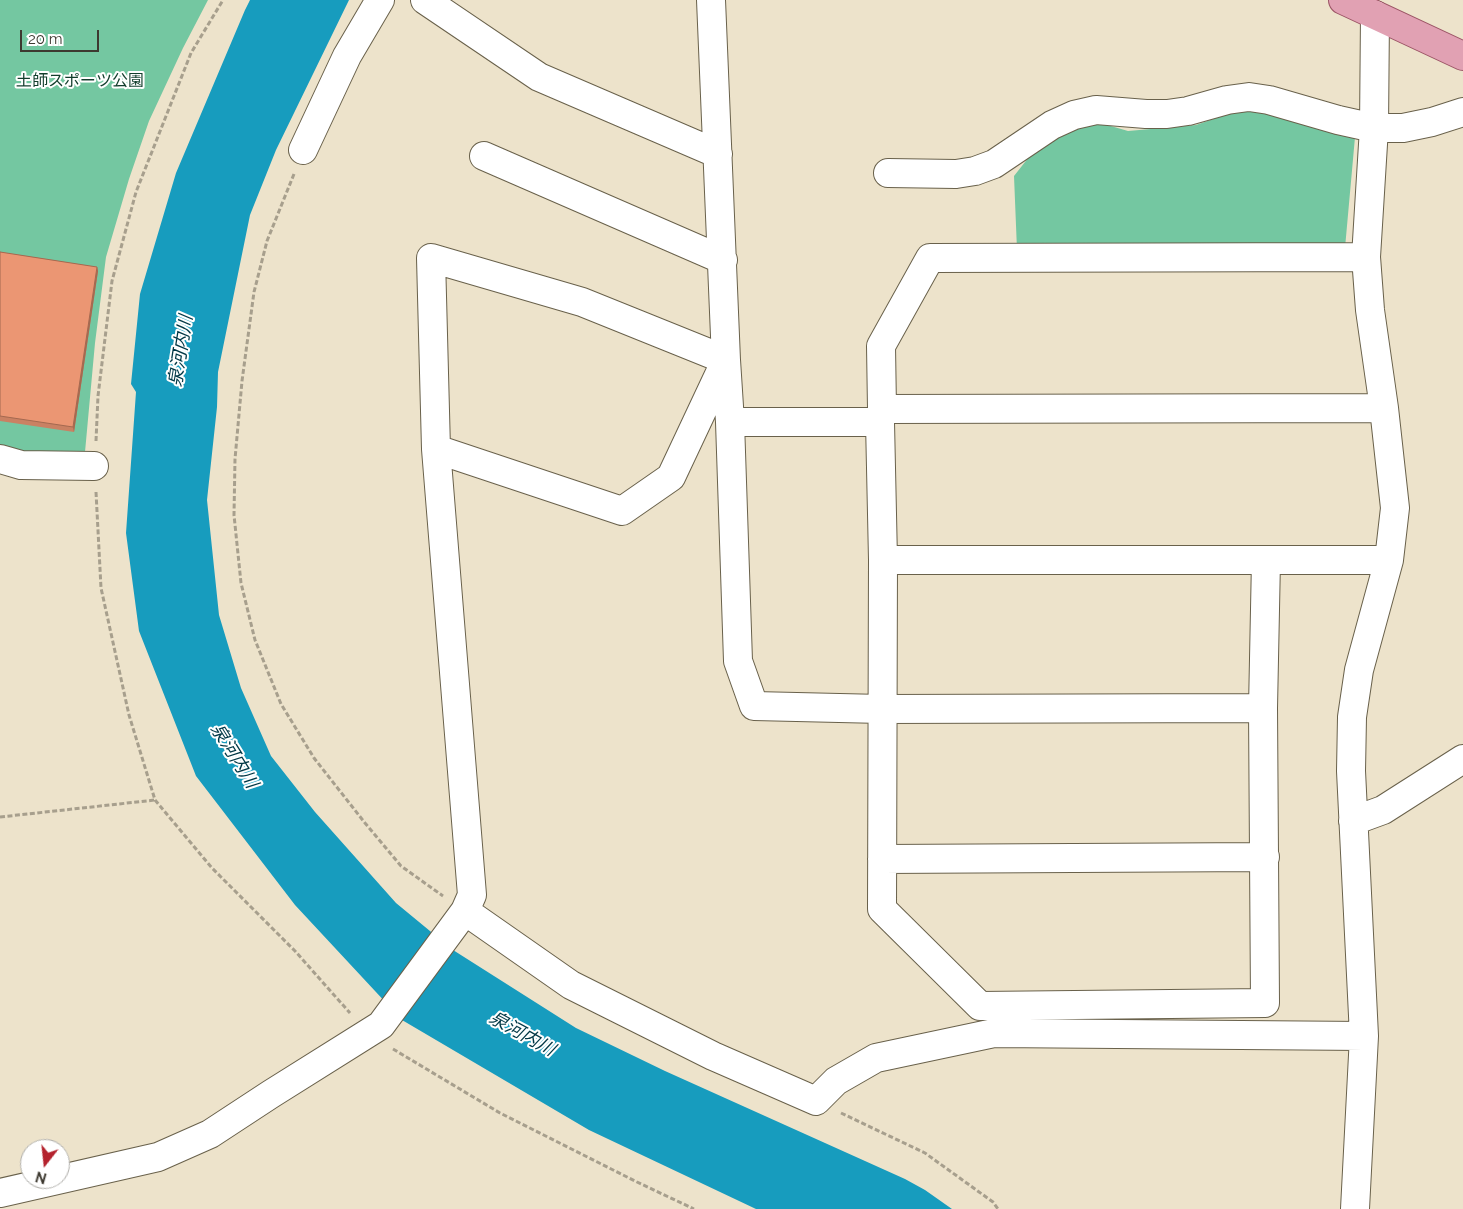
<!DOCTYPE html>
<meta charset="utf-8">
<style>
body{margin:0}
#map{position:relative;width:1463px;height:1209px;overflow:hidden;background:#ede3cb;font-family:Raleway,sans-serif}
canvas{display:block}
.north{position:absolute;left:20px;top:1139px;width:50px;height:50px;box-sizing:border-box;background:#fff;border:1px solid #b1b0ac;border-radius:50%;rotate:196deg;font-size:14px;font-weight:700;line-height:20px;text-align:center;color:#3d3930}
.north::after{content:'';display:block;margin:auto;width:18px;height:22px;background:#b4222d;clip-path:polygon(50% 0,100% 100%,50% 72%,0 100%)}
.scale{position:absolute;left:20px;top:30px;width:79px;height:22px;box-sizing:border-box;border:2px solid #3d3930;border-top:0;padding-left:6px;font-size:15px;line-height:18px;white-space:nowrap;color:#3d3930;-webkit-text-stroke:4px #fff;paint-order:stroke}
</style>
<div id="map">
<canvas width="1463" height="1209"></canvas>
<div class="north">N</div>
<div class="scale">20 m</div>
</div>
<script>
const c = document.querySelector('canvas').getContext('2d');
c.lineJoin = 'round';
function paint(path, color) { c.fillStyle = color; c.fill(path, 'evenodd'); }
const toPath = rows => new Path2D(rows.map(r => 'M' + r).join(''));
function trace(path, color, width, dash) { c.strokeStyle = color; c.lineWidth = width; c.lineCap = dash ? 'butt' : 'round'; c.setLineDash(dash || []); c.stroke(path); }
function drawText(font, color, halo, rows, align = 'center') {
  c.font = font + ' Raleway,"Noto Sans JP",sans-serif'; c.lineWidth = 4; c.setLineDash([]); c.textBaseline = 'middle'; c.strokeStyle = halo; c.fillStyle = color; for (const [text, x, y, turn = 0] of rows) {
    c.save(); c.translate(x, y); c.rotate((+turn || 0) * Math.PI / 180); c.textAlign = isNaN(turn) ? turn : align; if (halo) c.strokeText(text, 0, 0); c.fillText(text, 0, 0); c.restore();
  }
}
const green = toPath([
 [0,0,208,0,183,48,149,121,129,179,106,257,95,343,85,452,36,454,0,448],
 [1245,108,1355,137,1345,248,1017,250,1014,176,1040,143,1090,120,1128,131,1196,125]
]);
const water = toPath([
 [250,0,349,0,276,150,250,215,218,372,217,407,207,500,219,615,241,688,271,756,315,812,396,903,453,950,576,1028,665,1071,905,1179,925,1190,952,1209,756,1209,589,1130,402,1020,295,905,196,776,139,631,126,533,136,392,131,384,140,294,176,173,245,10]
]);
const path = toPath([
 [294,174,267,241,254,292,242,381,235,459,234,515,241,583,255,640,281,704,314,758,365,823,401,866,443,896],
 [96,441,98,396,112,281,136,192,191,53,223,0],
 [96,492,101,588,129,715,155,800,212,868,295,951,350,1013],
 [0,817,155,800],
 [393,1049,500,1113,637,1182,694,1209],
 [841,1113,925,1153,993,1202,998,1209]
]);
const minor = toPath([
 [425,0,539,77,718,154],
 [711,0,726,360,730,422,738,661,754,706,882,709,1263,708],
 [303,150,347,56,380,0],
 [484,156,723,260],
 [888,173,956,174,975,171,994,164,1052,125,1074,115,1096,110,1146,114,1167,114,1188,111,1227,100,1249,97,1269,100,1338,120,1374,128,1375,15],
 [882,409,881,346,930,258,1366,257],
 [730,422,880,422],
 [436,449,431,258,582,302,726,360],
 [0,459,21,465,94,466],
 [883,560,1389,560],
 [1266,560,1263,708,1265,1003,980,1006,882,909,883,560,880,422,882,409,1384,408],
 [1353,821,1383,810,1463,759],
 [882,859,1265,857],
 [465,911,571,985,713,1056,816,1101,836,1081,876,1058,994,1033,1364,1036],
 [0,1193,158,1157,210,1134,271,1094,381,1025,465,911,472,895,436,449,622,511,671,477,726,360],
 [1355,1209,1364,1036,1351,771,1352,717,1359,670,1389,560,1395,508,1384,408,1370,310,1366,257,1374,128,1403,128,1432,122,1463,112]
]);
const major = toPath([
 [1343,0,1463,56]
]);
const wall = toPath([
 [0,252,97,267,98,271,74,432,0,421]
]);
const shadedWall = toPath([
 [97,267,98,271,74,432,73,427]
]);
const building = toPath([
 [0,252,97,267,73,427,0,416,0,252]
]);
const parkNames = [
 ["土師スポーツ公園",80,81]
];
const waterNames = [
 ["泉河内川",181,351,-81],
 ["泉河内川",234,756,58],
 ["泉河内川",522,1034,29]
];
paint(green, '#74c7a1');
paint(water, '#179cbe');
trace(minor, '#69614b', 30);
trace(major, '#9b5465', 30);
trace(path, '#a79f8d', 3, [5, 2.5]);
trace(minor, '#fff', 28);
trace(major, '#e1a1b3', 28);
paint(wall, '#ca8163');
paint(shadedWall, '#a46950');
paint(building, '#eb9673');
trace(building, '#a46950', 1);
drawText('16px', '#123d2c', '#fff', parkNames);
drawText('italic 18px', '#003745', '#fff', waterNames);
</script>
